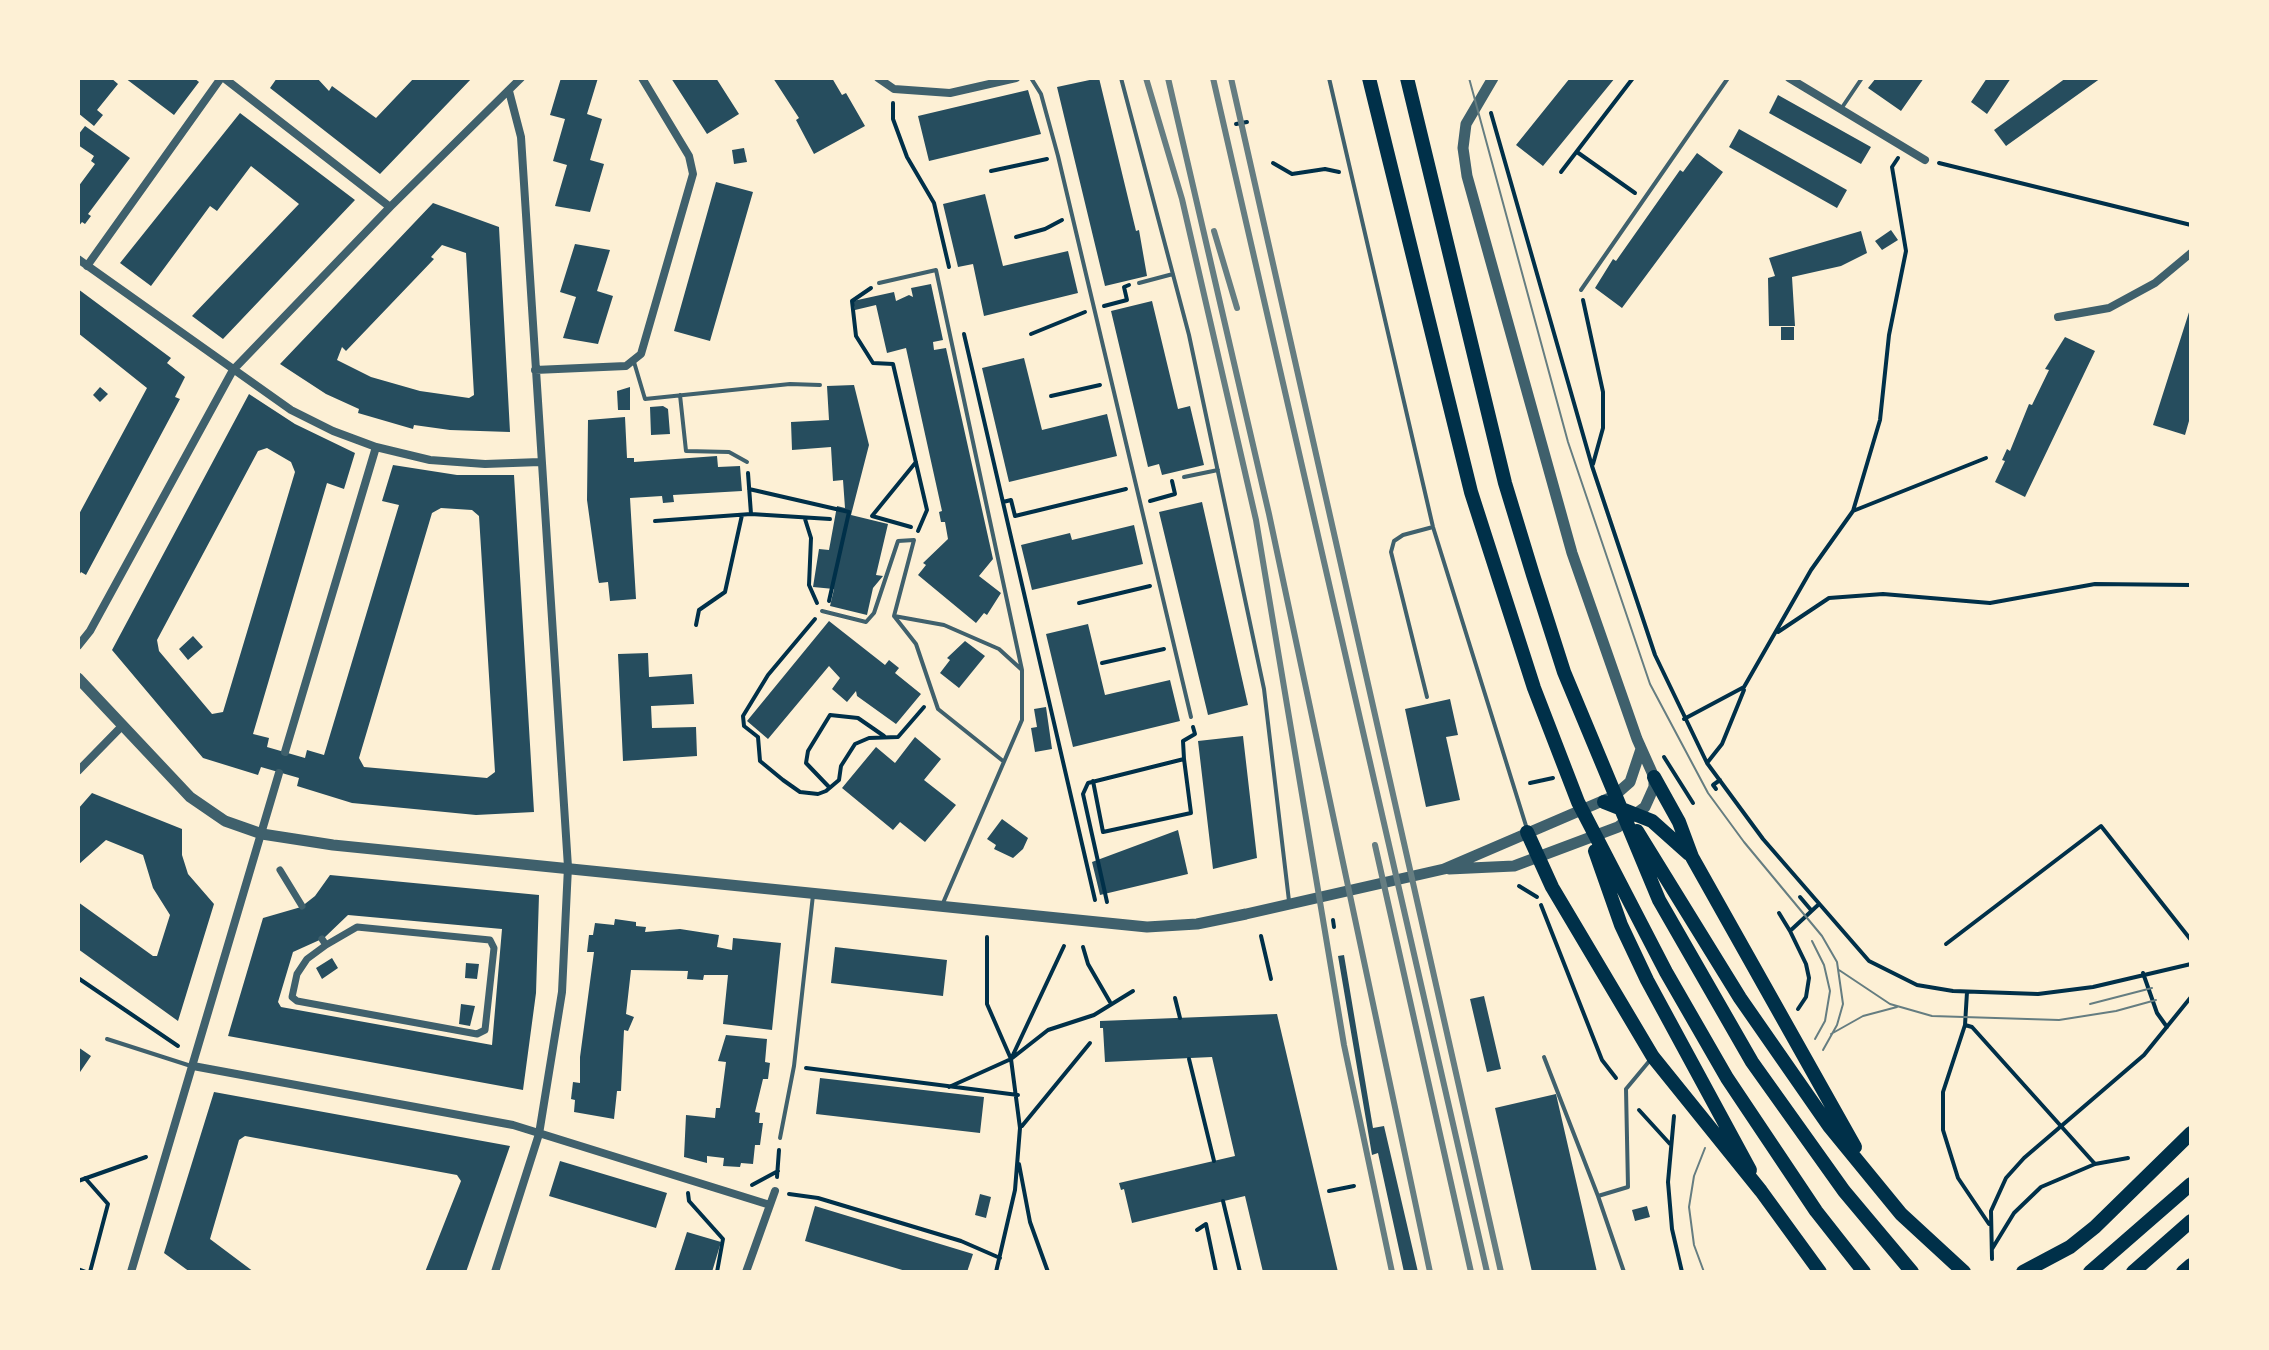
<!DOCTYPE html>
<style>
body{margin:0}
#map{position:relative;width:2269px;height:1350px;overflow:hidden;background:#fdf0d5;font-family:"Exo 2",sans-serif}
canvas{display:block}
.frame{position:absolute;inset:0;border:80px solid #fdf0d5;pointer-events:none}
</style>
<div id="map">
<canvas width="2269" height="1350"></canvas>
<div class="frame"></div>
</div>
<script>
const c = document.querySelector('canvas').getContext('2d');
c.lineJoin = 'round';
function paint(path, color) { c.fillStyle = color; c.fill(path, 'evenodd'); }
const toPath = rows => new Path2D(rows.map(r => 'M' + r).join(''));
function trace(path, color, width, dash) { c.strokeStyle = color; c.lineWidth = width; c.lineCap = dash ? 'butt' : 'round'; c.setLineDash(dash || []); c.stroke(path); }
const building = toPath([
 [78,78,111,78,118,84,97,110,103,115,94,126,78,113],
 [125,78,194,78,199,82,174,115],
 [277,78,317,78,329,91,332,86,376,118,414,78,472,78,380,174,270,88],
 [561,78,598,78,587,114,602,119,590,160,604,164,590,212,555,206,567,165,553,161,565,119,550,115],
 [671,78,716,78,739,114,707,134],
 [773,78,832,78,842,95,846,93,865,126,814,154,796,120,799,118],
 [1099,78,1136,231,1139,230,1147,276,1105,286,1057,87],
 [1570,78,1615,78,1543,166,1516,145],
 [1876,78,1924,78,1901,111,1868,88],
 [1987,78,2011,78,1987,114,1971,102],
 [2066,78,2101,78,2006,146,1994,130],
 [1028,90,1041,134,929,161,918,116],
 [1778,95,1871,147,1861,164,1769,113],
 [240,113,355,200,223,339,192,316,299,204,251,166,217,211,210,206,151,286,120,263],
 [85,126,130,158,88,214,91,216,85,224,82,222,78,227,78,187,95,164,91,161,94,156,78,145,78,135],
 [1739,129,1847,190,1837,208,1729,147],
 [744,148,747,162,734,164,732,150],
 [1697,153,1723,172,1622,308,1595,288,1613,259,1616,261,1680,170,1683,172],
 [716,182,753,192,710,341,674,331],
 [985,194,1003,266,1068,251,1078,293,984,316,973,264,958,267,943,204],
 [433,203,499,227,510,432,450,430,414,425,413,429,358,413,359,409,326,394,280,364],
 [442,245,466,253,474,395,469,398,420,391,371,377,337,360,342,347,346,351,434,259,431,257],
 [1891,230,1898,240,1882,250,1875,241],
 [1861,231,1867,253,1841,266,1792,277,1795,326,1769,326,1768,278,1775,276,1769,258],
 [575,244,610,250,597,291,613,296,598,344,563,338,576,297,560,292],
 [931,284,943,340,933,342,934,350,946,348,993,559,979,576,1001,593,987,615,984,613,976,623,918,575,926,565,923,563,948,539,945,522,941,522,939,512,942,511,906,348,887,353,876,305,855,310,853,301,894,292,896,301,909,295,913,297,911,288],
 [78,289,171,358,167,363,185,377,175,397,180,399,86,575,81,572,78,577,78,516,147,388,78,333],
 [1152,301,1178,409,1190,406,1204,465,1162,475,1159,464,1148,467,1111,311],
 [2191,306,2191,414,2185,435,2153,425],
 [1781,327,1794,327,1794,340,1781,340],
 [2065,337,2095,351,2025,497,1995,482,2005,461,2002,460,2007,449,2010,451,2029,404,2032,405,2049,370,2045,369],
 [1024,358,1042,430,1107,414,1117,456,1009,482,982,368],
 [854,385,869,445,851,515,888,524,876,575,883,576,873,588,867,615,830,606,834,589,813,587,819,549,829,550,837,506,845,508,843,480,833,481,831,447,792,450,791,422,829,420,827,386],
 [100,387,108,394,100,402,93,395],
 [630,387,630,410,618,410,617,391],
 [249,394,295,424,355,453,344,489,327,483,253,734,269,738,267,747,305,758,307,750,324,755,399,505,382,501,393,465,457,475,514,475,534,812,476,815,352,803,297,786,299,778,261,767,258,775,203,758,112,650],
 [267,448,291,462,295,472,223,712,212,714,159,651,157,640,258,451],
 [441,508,472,510,479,516,495,772,487,778,364,767,359,758,432,513],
 [663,406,668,409,670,434,651,435,650,407],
 [625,417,627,458,634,458,634,462,717,456,718,467,740,466,742,491,673,495,674,502,663,503,662,496,630,498,636,599,610,601,608,582,599,583,598,579,587,500,588,420],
 [1202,502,1248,705,1208,715,1159,512],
 [1134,525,1143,564,1032,590,1021,545,1070,533,1072,540],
 [829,621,885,665,889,660,899,668,895,673,921,694,896,724,857,696,856,691,847,702,832,689,840,678,829,666,768,739,747,721],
 [1088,624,1105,695,1170,680,1180,721,1073,747,1046,634],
 [193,636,203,647,188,660,179,649],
 [965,641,985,656,959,688,940,673,950,660,947,658],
 [648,653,649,677,692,674,694,704,651,706,652,728,696,727,697,756,623,761,618,654],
 [1450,699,1458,735,1446,737,1460,800,1426,807,1405,709],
 [1046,707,1052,749,1035,752,1031,728,1037,727,1034,709],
 [1243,736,1257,858,1213,869,1198,741],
 [915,737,941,759,924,780,956,805,925,842,900,822,893,830,842,788,876,747,895,763],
 [92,793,182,829,182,855,188,874,214,904,178,1021,78,949,78,902,153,956,157,956,170,915,153,888,143,855,106,840,78,865,78,809],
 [1002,819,1028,838,1023,849,1013,858,994,849,996,845,987,839],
 [1178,830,1188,874,1100,895,1092,862],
 [330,875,539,895,536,993,523,1090,228,1036,263,918,301,907,315,896],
 [348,915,502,929,492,1045,281,1007,278,1002,293,952,324,938],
 [615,919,636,922,636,926,646,927,645,932,680,929,719,935,717,947,732,950,733,938,781,943,772,1030,723,1024,728,975,704,975,703,980,687,979,688,971,631,970,626,1014,634,1017,628,1031,624,1030,621,1091,617,1091,614,1119,574,1112,575,1100,571,1099,573,1082,580,1083,580,1057,594,952,587,952,589,935,593,935,595,923,614,925],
 [835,947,947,960,943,996,831,983],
 [1344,955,1373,1128,1384,1126,1418,1272,1404,1272,1378,1153,1372,1155,1338,956],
 [332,958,338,968,322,979,316,968],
 [466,963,479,964,477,979,465,978],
 [1484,996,1501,1069,1487,1072,1470,999],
 [461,1004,475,1006,470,1026,459,1024],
 [1277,1014,1338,1272,1263,1272,1245,1196,1132,1223,1124,1189,1121,1190,1119,1183,1235,1156,1212,1057,1105,1062,1103,1028,1100,1028,1100,1021],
 [726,1035,767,1039,765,1062,770,1063,768,1079,763,1079,755,1112,760,1113,759,1123,763,1123,760,1145,755,1145,753,1164,741,1163,740,1167,723,1166,724,1158,707,1156,707,1163,684,1157,686,1115,715,1118,716,1108,720,1108,726,1062,718,1061],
 [78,1047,91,1056,78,1075],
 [820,1078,984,1097,980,1133,816,1114],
 [214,1092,510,1146,466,1272,425,1272,461,1181,457,1175,245,1136,239,1140,210,1239,254,1272,190,1272,164,1253],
 [1556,1094,1597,1272,1532,1272,1495,1108],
 [560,1161,667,1193,656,1228,549,1196],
 [980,1194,991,1197,986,1218,975,1215],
 [815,1206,973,1254,967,1272,909,1272,805,1241],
 [1647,1206,1650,1217,1635,1221,1632,1210],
 [687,1232,721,1242,712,1272,674,1272]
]);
const path = toPath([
 [893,103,893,119,907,157,934,203,949,267],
 [1491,113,1592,466,1655,655,1707,763,1763,839,1869,961,1917,985,1953,991,2038,994,2093,987,2191,964],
 [1236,124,1247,122],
 [1577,152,1635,193],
 [1273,163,1292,174,1325,169,1339,172],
 [1939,163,2191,225],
 [991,171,1047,159],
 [1561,172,1633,78],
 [1016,237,1045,229,1062,220],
 [871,288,852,301,856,336,873,363,893,364,927,510,918,531],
 [1583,300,1603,392,1603,428,1593,464],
 [1104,306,1127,300,1124,287,1129,285],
 [964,334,1095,900],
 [1031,334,1085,312],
 [1051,396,1100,385],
 [749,489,849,512,829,601],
 [1150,501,1175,494,1172,481],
 [1003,502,1011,500,1015,516,1126,489],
 [1853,511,1986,458],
 [751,514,830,519],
 [805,519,811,538,809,585,817,603],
 [655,521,751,514,748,473],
 [911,527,872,516,916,462],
 [1079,603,1150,586],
 [815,619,768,675,743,716,744,726,758,737,760,761,783,780,800,792,818,794,826,791,839,780,841,766,855,744,869,738,898,737,924,707],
 [696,625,699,610,725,592,742,515],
 [1778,632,1829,598,1883,594,1990,603,2095,584,2191,585],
 [1102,663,1164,649],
 [1684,719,1744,687,1811,570,1853,511,1880,420,1889,335,1906,251,1892,167,1898,158],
 [1664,757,1693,803],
 [1707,763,1722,744,1744,690],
 [1093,781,1103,832,1191,813,1184,759],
 [1530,783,1553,778],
 [829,787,806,763,808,751,830,715,858,718,884,736],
 [1716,789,1713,785,1720,780],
 [1519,886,1537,897],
 [1800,897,1811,910],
 [1107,902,1083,794,1088,783,1184,759,1183,741,1195,734,1193,727],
 [1541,905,1602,1060,1616,1078],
 [1779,913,1790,931],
 [1333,920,1334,927],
 [1261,936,1271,979],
 [987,937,987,1004,1011,1059,1020,1128,1015,1190,996,1272],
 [1946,944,2101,826,2191,940],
 [1083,947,1088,964,1110,1002],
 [2143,973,2157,1013,2167,1027],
 [78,978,178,1046],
 [1967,992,1965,1025,1943,1092,1943,1130,1958,1178,1989,1224],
 [1175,998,1180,1018],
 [1798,1009,1806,997,1809,978,1806,964,1790,931,1818,905],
 [1965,1025,1972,1027,2095,1164],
 [1012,1057,1064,946],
 [1189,1059,1214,1161],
 [806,1068,1018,1095],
 [949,1087,1011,1059,1048,1030,1094,1015,1133,991],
 [1639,1110,1670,1144],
 [1674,1116,1668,1182,1672,1229,1682,1272],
 [1022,1126,1090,1043],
 [1019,1164,1030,1222,1048,1272],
 [777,1177,779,1150],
 [85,1178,108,1204,90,1272],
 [78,1181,146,1157],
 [752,1185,778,1171],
 [1329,1191,1354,1186],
 [688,1193,689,1201,723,1239,717,1272],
 [789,1194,818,1198,961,1241,1000,1258],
 [1223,1201,1240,1272],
 [1197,1230,1206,1224,1216,1272],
 [1992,1249,2014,1213,2041,1187,2095,1164,2128,1158],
 [1992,1259,1991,1211,2006,1178,2024,1158,2144,1055,2191,997],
 [78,1269,86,1272]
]);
const service = toPath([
 [1031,78,1041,94,1058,156,1191,717],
 [1121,78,1189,335,1264,689,1289,901],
 [1329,78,1433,527,1527,829],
 [1841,109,1862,78],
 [879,283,936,270,1022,670],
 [1139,283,1173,274],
 [1581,290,1728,78],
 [634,362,645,399,790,384,820,385],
 [680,395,686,451,729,452,747,462],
 [1184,477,1218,470],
 [822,611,866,622,874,613,898,541,914,540,894,616,916,644,938,709,1003,761],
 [894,616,944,625,999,649,1022,670,1022,720,943,903],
 [1427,697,1391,552,1394,541,1403,535,1433,527],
 [107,1039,191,1066],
 [1544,1057,1598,1196],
 [780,1138,794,1066,813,895],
 [1624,1272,1598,1196,1628,1187,1626,1089,1651,1059]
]);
const pedestrian = toPath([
 [280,870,302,906],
 [322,939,326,945,357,927,490,940,494,948,485,1030,477,1034,297,1001,292,997,297,974,307,959,326,945]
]);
const minor = toPath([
 [224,78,390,207],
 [878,78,894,89,950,93,1016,78],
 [1789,78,1925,160],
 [78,259,291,410,333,431,376,447,430,460,485,464,540,462],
 [87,266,221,78],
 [2058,317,2109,308,2155,283,2191,253],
 [535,370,626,366,641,354,693,174,689,156,642,78],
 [78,646,90,631,233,370,390,207,521,78],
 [285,752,376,447],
 [78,771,122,726],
 [193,1066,513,1125,770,1205],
 [131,1272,279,773],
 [495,1272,539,1134,562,992,568,867,521,137,509,91],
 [746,1272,775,1191]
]);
const tertiary = toPath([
 [78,678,190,797,225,821,262,834,333,845,1147,927,1197,924,1246,914,1444,869,1614,796,1630,782,1641,749],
 [1449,869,1514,866,1618,827,1645,807,1654,787,1654,777,1637,739,1572,553,1467,176,1463,148,1466,124,1493,78]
]);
const trunk = toPath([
 [1369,78,1471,492,1534,688,1578,802,1666,972,1727,1078,1816,1211,1864,1272],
 [1407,78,1505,483,1533,575,1564,672,1659,900,1752,1062,1844,1191,1912,1272],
 [1654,777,1679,822,1692,857,1855,1147],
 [1604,802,1652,821,1689,854],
 [1637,831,1740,998,1829,1126,1901,1214,1964,1272],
 [1527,832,1552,887,1653,1057,1761,1191,1820,1272],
 [1595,851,1621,925,1647,980,1750,1170],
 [2023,1272,2070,1247,2095,1227,2191,1133],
 [2090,1272,2191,1184],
 [2133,1272,2191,1221],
 [2183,1272,2191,1265]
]);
const tram = toPath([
 [1469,78,1568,442,1650,684,1708,793,1744,842,1822,936,1837,962,1843,1004,1837,1025,1823,1050],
 [1812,941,1824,965,1830,991,1825,1021,1815,1039],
 [1839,970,1890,1004,1932,1016,2059,1020,2116,1011,2156,1000],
 [2090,1004,2152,988],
 [1831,1034,1863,1016,1897,1007],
 [1704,1272,1694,1245,1689,1207,1694,1176,1705,1148]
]);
const rail = toPath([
 [1146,78,1182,199,1256,520,1344,1045,1392,1272],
 [1168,78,1269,514,1430,1272],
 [1213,78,1487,1272],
 [1231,78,1501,1272],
 [1214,231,1237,308],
 [1375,845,1471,1272]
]);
paint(building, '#264d5e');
trace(path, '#003049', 4);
trace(service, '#3f606c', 4);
trace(pedestrian, '#3f606c', 7);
trace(minor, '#3f606c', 8);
trace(tertiary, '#3f606c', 11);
trace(trunk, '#003049', 14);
trace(tram, '#657d81', 2);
trace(rail, '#657d81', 6);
</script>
